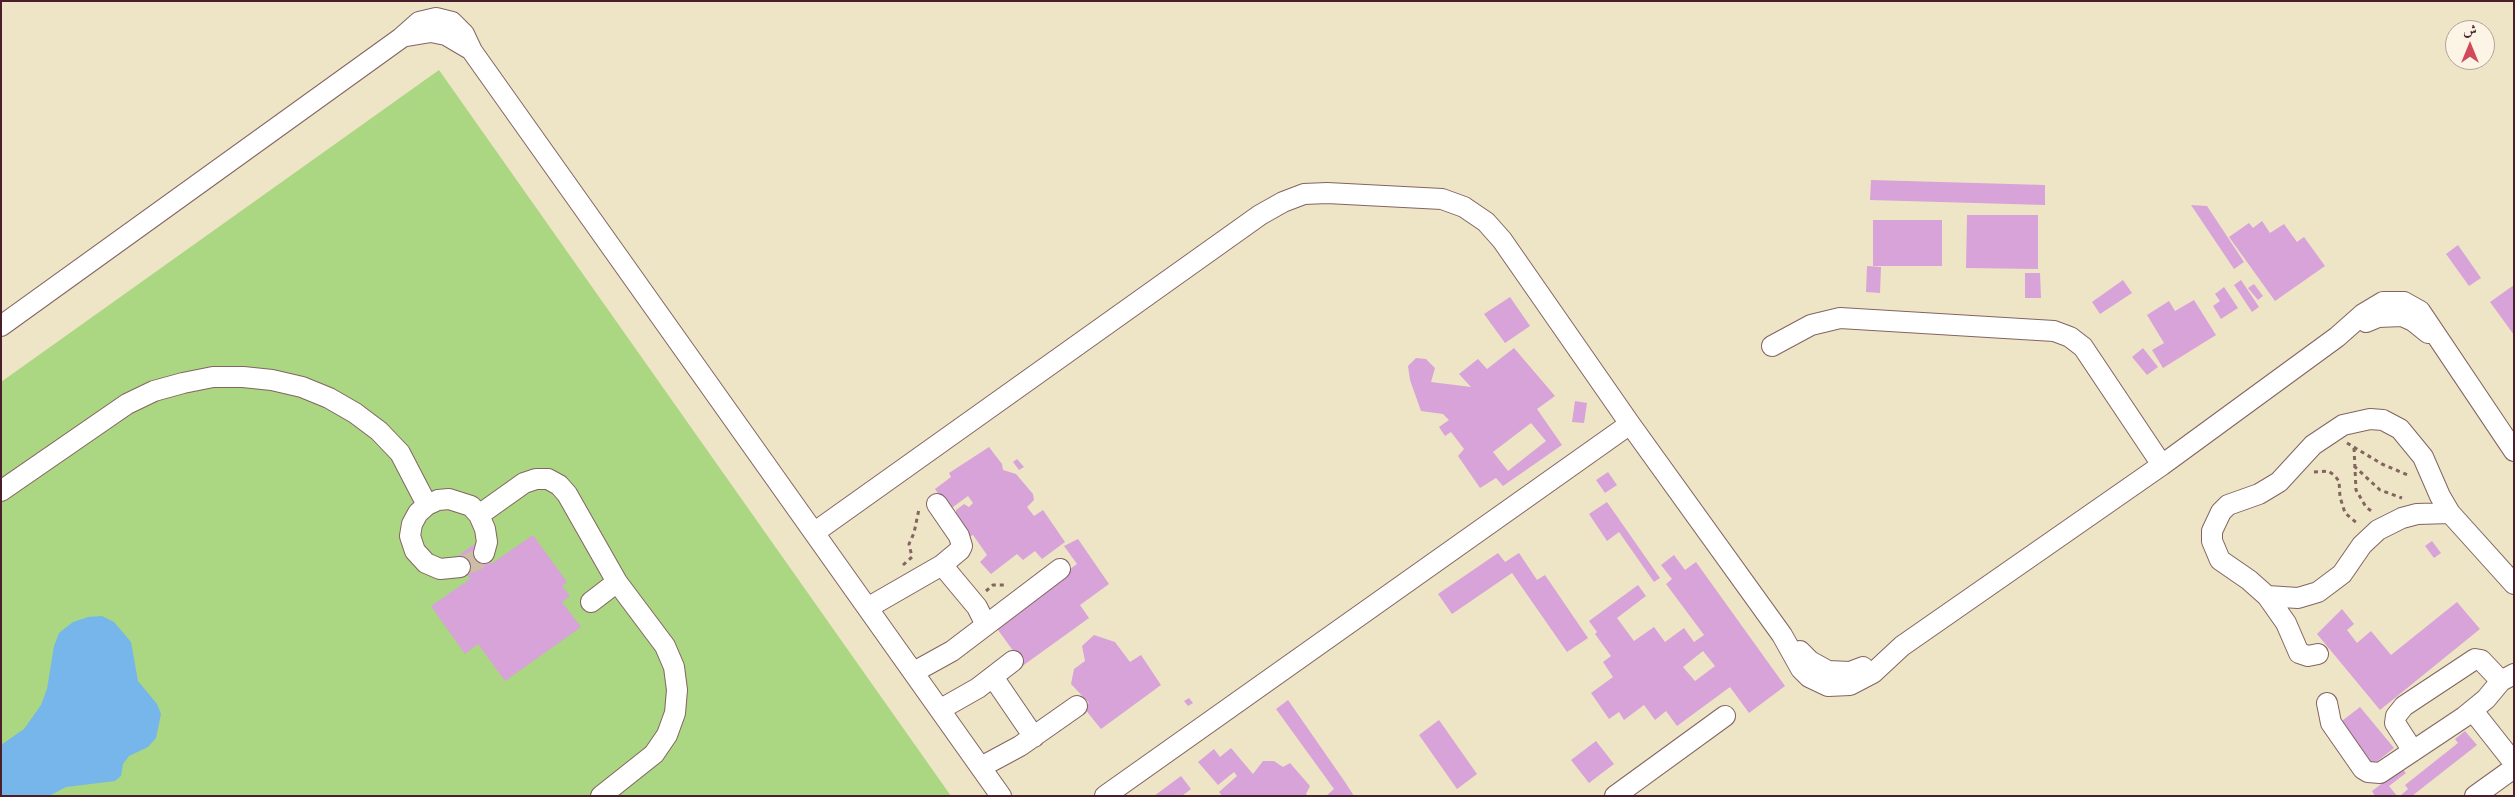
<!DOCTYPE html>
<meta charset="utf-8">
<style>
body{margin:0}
#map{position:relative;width:2515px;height:797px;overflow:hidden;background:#eee5c6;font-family:"IM FELL DW Pica",Amiri,serif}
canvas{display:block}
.frame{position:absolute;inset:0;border:2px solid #4a1f2b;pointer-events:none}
.north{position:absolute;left:2445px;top:20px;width:50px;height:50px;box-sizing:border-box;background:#fcf5e5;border:1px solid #b59f9b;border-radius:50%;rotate:0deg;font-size:14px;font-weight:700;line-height:20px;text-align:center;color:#4a1f2b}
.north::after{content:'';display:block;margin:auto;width:18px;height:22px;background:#d1495b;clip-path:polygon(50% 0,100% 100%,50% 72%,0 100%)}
</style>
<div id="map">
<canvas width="2515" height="797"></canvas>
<div class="frame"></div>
<div class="north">ش</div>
</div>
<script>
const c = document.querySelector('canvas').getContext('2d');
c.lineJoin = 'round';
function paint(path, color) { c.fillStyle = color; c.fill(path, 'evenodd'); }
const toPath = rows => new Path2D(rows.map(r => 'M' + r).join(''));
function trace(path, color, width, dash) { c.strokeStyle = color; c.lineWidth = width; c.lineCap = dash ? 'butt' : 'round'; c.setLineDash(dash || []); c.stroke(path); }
const green = toPath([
 [439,70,951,796,1,796,1,382]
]);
const water = toPath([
 [102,616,114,622,131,642,138,681,157,704,161,714,156,738,148,747,129,756,123,764,121,776,115,781,66,787,49,796,1,796,1,745,24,729,41,705,47,689,54,646,59,633,73,622,88,617]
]);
const building = toPath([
 [1871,180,2045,185,2045,205,1870,200],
 [2191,205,2207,206,2244,262,2234,269],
 [1967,215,2038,215,2038,269,1966,268],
 [1873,220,1942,220,1942,266,1873,266],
 [2262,221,2270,233,2284,224,2297,242,2304,237,2325,266,2275,301,2229,237,2249,223,2253,228],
 [2458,245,2481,278,2469,286,2446,254],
 [1867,266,1881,267,1880,293,1866,292],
 [2025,273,2040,273,2041,298,2025,298],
 [2123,280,2132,293,2100,314,2092,302],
 [2241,280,2259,307,2252,312,2234,285],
 [2254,284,2263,296,2258,300,2248,288],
 [2514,285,2514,335,2490,302],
 [2224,287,2238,308,2221,319,2213,306,2220,301,2215,294],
 [1510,297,1530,326,1505,343,1484,314],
 [2194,300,2216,335,2163,368,2152,350,2164,343,2147,315,2169,301,2175,311],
 [1514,348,1555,396,1537,409,1562,445,1503,486,1496,478,1480,488,1458,456,1464,449,1451,432,1445,436,1439,427,1449,420,1443,414,1421,411,1410,380,1408,366,1416,358,1426,359,1435,368,1431,382,1471,387,1459,374,1478,359,1487,369],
 [1531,423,1546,441,1508,471,1493,452],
 [2143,348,2158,367,2147,375,2132,357],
 [1575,401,1587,403,1584,423,1572,422],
 [989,447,1002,464,1003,470,1016,474,1033,494,1034,500,1027,507,1034,516,1043,510,1065,542,1042,559,1035,551,1023,560,1017,554,991,574,980,562,987,555,973,535,968,537,956,521,956,510,964,504,969,507,973,503,968,496,949,510,935,489,951,477,949,473],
 [1017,459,1024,467,1019,470,1013,462],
 [1608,472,1617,485,1605,493,1596,480],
 [1607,502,1660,578,1654,582,1619,532,1607,541,1589,514],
 [533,535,567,582,562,586,570,596,562,602,581,627,505,681,478,644,465,654,431,606,470,579,455,558,476,543,491,564],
 [1078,539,1109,584,1080,605,1089,618,1021,667,1011,654,1014,652,993,623,1077,564,1064,546],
 [2432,541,2441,553,2434,558,2425,546],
 [1498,553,1505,562,1519,553,1537,580,1545,575,1588,638,1567,652,1512,573,1452,614,1438,594],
 [1674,555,1685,570,1696,562,1785,686,1749,713,1730,687,1677,726,1666,711,1655,720,1644,705,1624,720,1619,712,1609,719,1591,693,1613,677,1603,662,1611,656,1595,634,1597,632,1589,621,1638,585,1646,596,1617,618,1634,641,1654,627,1665,642,1684,628,1694,642,1704,635,1666,584,1672,579,1661,565],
 [1703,651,1715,666,1695,681,1683,667],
 [2457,602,2480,629,2380,710,2317,634,2342,609,2354,624,2347,630,2357,643,2371,631,2391,655],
 [1094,635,1115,642,1130,662,1141,655,1161,685,1101,729,1084,708,1089,703,1071,684,1074,669,1085,661,1082,646],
 [1189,698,1193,703,1188,706,1184,701],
 [1288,700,1345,782,1354,796,1326,796,1334,789,1276,709],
 [2360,707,2394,748,2371,766,2338,724],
 [1439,720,1477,774,1457,789,1419,735],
 [2465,731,2477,745,2412,796,2400,796,2408,789,2405,785,2458,743,2455,739],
 [1596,741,1614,764,1589,783,1571,760],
 [1231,748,1253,774,1263,761,1274,761,1283,767,1290,763,1310,786,1306,794,1308,796,1222,796,1219,792,1237,776,1234,772,1218,785,1198,762,1214,749,1220,757],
 [2402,768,2406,773,2389,786,2397,796,2375,796,2372,791],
 [1181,776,1191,789,1182,796,1154,796]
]);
const minorTunnel = toPath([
 [460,567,477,560,484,553]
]);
const path = toPath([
 [2347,443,2382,464,2410,476],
 [2354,448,2356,490,2366,507,2374,513],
 [2354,466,2380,490,2402,498],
 [2314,472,2328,471,2334,475,2339,481,2340,497,2345,513,2358,524],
 [903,565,912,557,909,544,914,533,919,509],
 [986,591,993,585,1007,585]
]);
const minor = toPath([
 [407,36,431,32,446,35,468,48],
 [2366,322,2378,317,2402,316,2413,321,2428,333],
 [1,326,401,38,419,22,436,18,452,22,464,34,472,51,1001,796],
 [1772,346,1811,325,1840,318,2054,331,2070,337,2083,347,2162,465],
 [1,491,127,404,154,391,183,383,213,377,243,377,272,380,302,387,329,398,355,413,379,431,400,453,427,505],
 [479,515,524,483,536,479,548,479,559,485,567,494,617,582,665,646,674,667,677,690,675,713,667,735,654,754,601,796],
 [815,532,1260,215,1283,202,1304,194,1327,193,1442,199,1464,207,1486,222,1502,240,1630,424,1782,635,1801,669,1809,677,1828,686,1850,685,1873,673,1902,646,2162,465,2337,337,2363,314,2383,302,2404,302,2420,311,2514,451],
 [942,565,977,607,986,625],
 [460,567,440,569,426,563,415,551,410,536,412,524,418,513,427,505,438,500,449,499,471,506,479,515,485,529,487,542,484,553],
 [2267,596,2298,598,2318,592,2342,574,2362,545,2378,530,2402,518,2417,514,2450,513],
 [591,602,617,582],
 [869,607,942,565,960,550,962,546,959,536,937,504],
 [1800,651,1810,661,1828,671,1850,672,1863,667],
 [2318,654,2308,656,2299,653,2286,623,2267,596,2249,580,2220,560,2212,541,2212,531,2221,512,2228,505,2259,494,2279,482,2313,445,2343,425,2370,419,2383,420,2400,429,2423,457,2440,496,2450,513,2514,584],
 [914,672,952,651,1060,569],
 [993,677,1034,737],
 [2327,703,2331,723,2363,769,2368,772,2380,773,2464,717,2486,699,2501,681,2514,674],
 [941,709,978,688,1013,661],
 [2473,711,2514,763],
 [2413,751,2395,723,2396,716,2404,706,2475,659,2481,660,2501,681],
 [981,767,1020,746,1077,706],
 [1105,796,1630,424],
 [1615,796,1725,716],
 [2475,796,2514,768]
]);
paint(green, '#abd682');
paint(water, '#76b6ea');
paint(building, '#d7a3d9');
trace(minorTunnel, '#cdbda7', 20, [20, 10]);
trace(minor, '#836461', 22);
trace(path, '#836461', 3, [4, 4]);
trace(minor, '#fff', 20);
</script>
